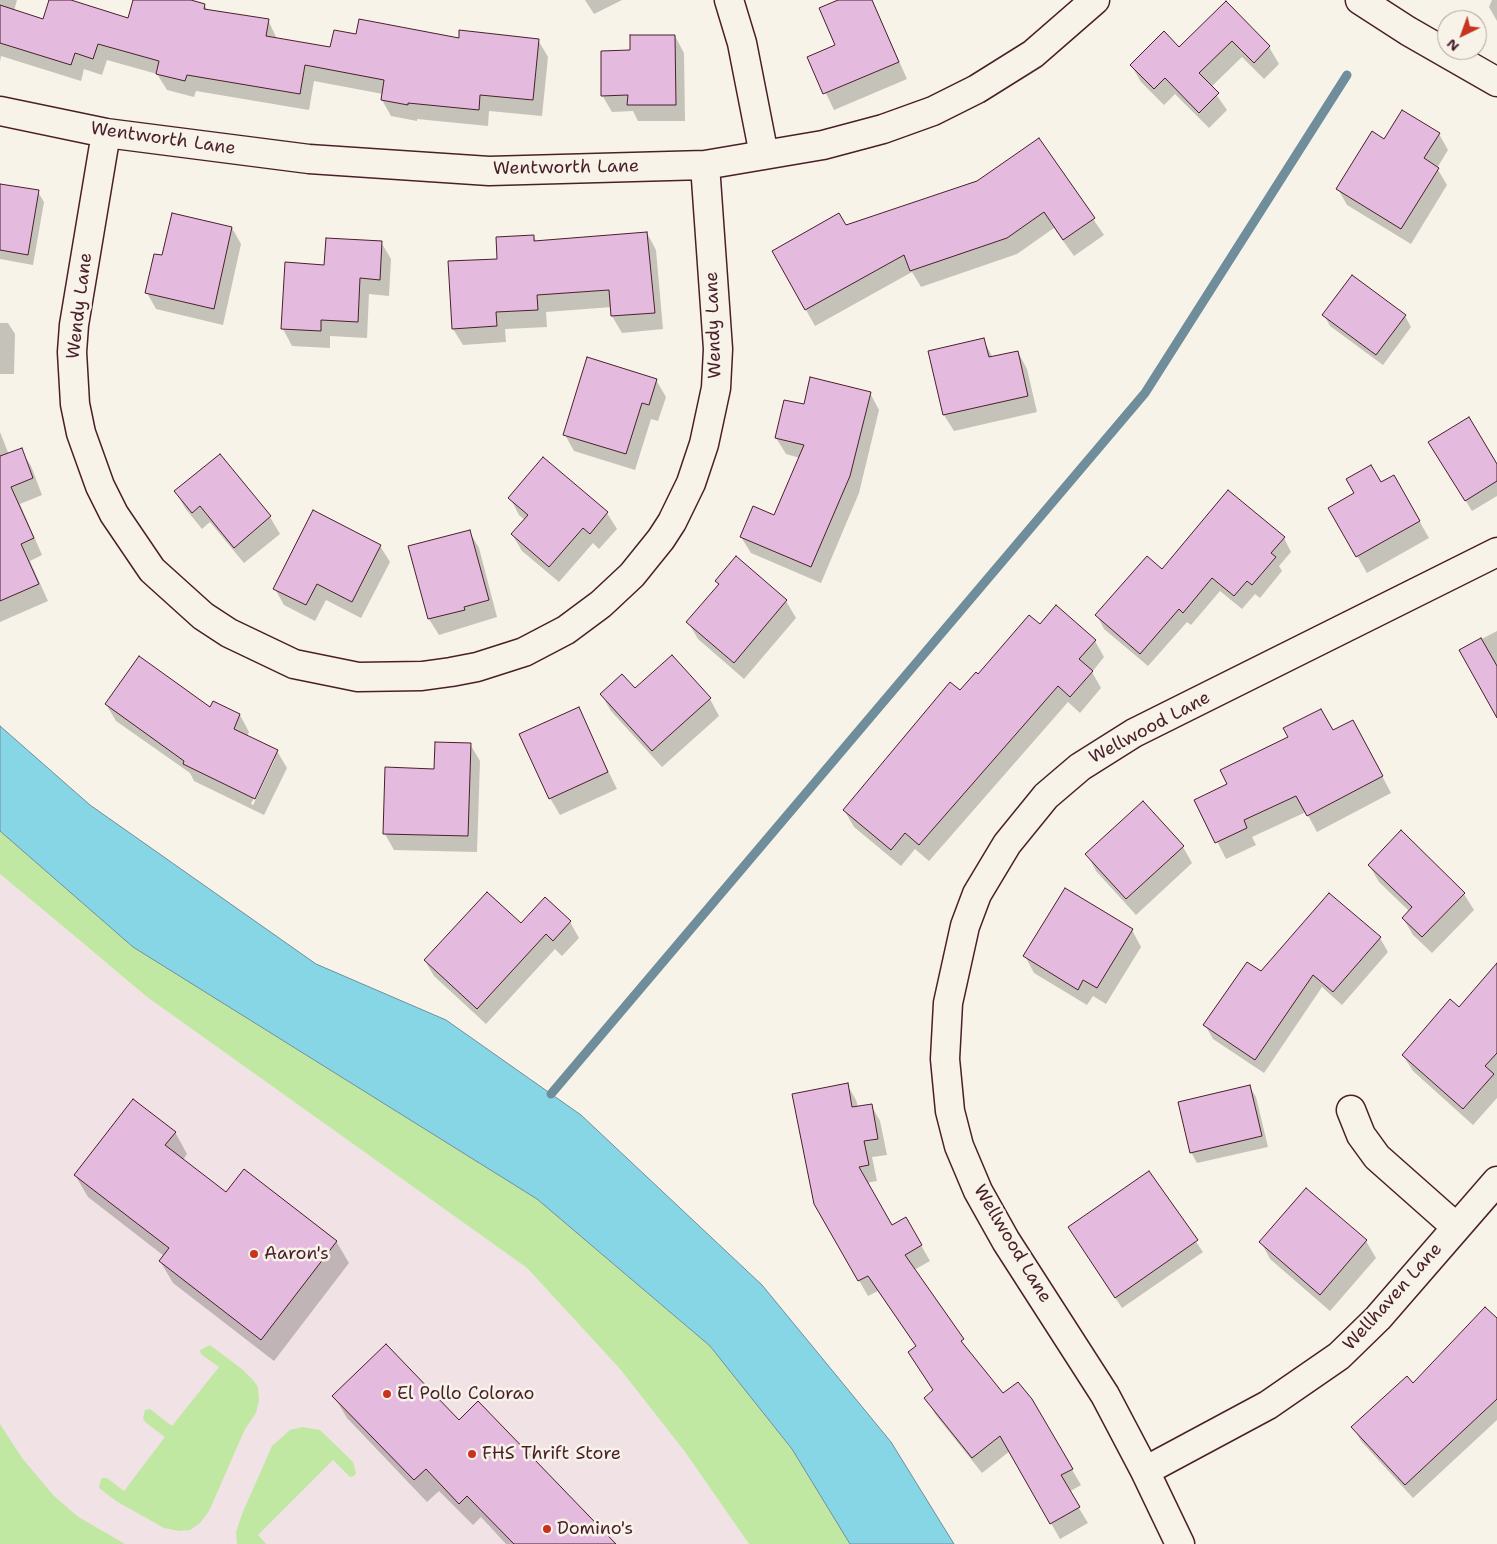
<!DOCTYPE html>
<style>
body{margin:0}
#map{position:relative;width:1497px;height:1544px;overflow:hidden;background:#f7f3e8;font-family:"Shantell Sans",sans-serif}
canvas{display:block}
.north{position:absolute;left:1437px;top:10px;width:50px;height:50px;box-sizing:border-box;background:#f7f3e8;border:1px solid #b29e9c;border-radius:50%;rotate:222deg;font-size:14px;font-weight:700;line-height:20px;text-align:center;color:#4a1f2b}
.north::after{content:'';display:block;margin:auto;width:18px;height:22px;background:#c8321e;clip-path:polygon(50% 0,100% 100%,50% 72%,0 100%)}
</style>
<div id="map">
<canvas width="1497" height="1544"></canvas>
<div class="north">N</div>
</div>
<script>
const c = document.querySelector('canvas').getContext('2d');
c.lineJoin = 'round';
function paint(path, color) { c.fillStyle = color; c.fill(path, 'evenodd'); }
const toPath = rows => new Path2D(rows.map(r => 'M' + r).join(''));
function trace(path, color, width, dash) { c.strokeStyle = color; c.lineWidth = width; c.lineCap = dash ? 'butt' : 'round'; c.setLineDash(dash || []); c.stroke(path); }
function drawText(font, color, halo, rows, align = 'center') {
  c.font = font + ' "Shantell Sans",sans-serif'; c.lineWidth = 5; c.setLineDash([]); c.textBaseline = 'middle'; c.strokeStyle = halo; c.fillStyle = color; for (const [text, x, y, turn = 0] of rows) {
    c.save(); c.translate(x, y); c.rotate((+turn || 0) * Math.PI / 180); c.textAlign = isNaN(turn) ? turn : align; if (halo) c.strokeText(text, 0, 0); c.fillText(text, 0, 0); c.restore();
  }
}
const built = toPath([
 [0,874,147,997,527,1268,620,1369,685,1452,749,1544,0,1544]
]);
const green = toPath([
 [0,831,133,947,537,1199,710,1346,792,1449,850,1544,749,1544,685,1452,620,1369,527,1268,147,997,78,939,0,874],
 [210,1345,243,1370,253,1380,258,1387,259,1400,256,1413,245,1429,209,1511,200,1523,190,1530,179,1531,164,1528,116,1501,99,1488,100,1482,102,1478,107,1478,124,1491,165,1437,145,1422,143,1418,145,1410,150,1409,172,1426,219,1367,201,1354,200,1350],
 [0,1424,22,1458,53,1495,77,1516,125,1544,0,1544],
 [302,1427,320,1430,353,1462,356,1473,354,1476,350,1477,333,1460,258,1535,266,1544,237,1544,236,1532,242,1514,272,1446,290,1430]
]);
const water = toPath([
 [0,726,90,805,316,964,446,1020,581,1115,762,1285,891,1442,954,1544,850,1544,792,1449,710,1346,537,1199,133,947,0,831,0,726]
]);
const shadow = toPath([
 [0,0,17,0,14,11,44,20,50,0,67,0,129,19,134,0,186,0,204,5,208,10,268,20,277,39,331,48,357,35,538,40,548,57,542,116,489,111,488,126,417,119,417,121,391,116,382,100,383,94,314,81,309,110,196,91,194,97,167,90,157,74,107,60,102,75,84,69,81,81,1,56,0,62],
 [585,0,622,0,594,14],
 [841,0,872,0,907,79,834,110,809,58,837,46],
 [1492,0,1497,0,1497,21,1489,7],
 [1226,3,1269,47,1279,64,1264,79,1242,57,1211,87,1227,110,1209,128,1175,94,1164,105,1141,82,1131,65,1179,49],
 [675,36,684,53,685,121,638,121,633,111,612,112,602,95,632,52],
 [1439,134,1448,150,1437,168,1447,185,1411,244,1347,205,1338,189,1384,141],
 [1039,140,1104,235,1074,256,1054,228,1017,254,921,287,912,272,815,326,773,251,978,182],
 [0,185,38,192,44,202,33,265,0,259],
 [232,228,241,244,223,325,156,309,147,293],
 [647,233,656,250,663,329,622,333,612,316,612,307,546,312,547,327,505,329,506,342,463,345,453,329,498,260,533,236,537,242],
 [381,242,391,259,389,296,369,294,367,338,330,336,330,348,292,346,283,329,325,266],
 [1324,315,1405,316,1411,327,1383,365,1330,326],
 [0,323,8,323,15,334,14,374,0,374],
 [983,339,993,358,1018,352,1027,369,1037,412,954,431,944,415,930,352],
 [656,380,666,397,658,421,651,419,635,470,574,451,565,435],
 [870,393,879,410,859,493,821,583,751,553,741,537,775,517,800,458,786,454,776,438,805,406],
 [0,432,9,455,21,450,31,466,42,495,20,504,42,555,30,561,48,601,0,622],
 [1436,453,1497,466,1497,496,1472,511],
 [219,456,270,517,280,534,244,563,210,522,202,529,185,508,176,492],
 [1394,477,1429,538,1367,573,1330,509],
 [510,498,607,513,617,529,599,549,593,543,559,582,522,551,512,534,525,520,519,515],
 [469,531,479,548,497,617,439,635,429,619,410,547],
 [1284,538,1291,552,1279,566,1282,571,1260,598,1255,594,1242,609,1220,591,1191,625,1187,622,1148,666,1104,629,1097,615,1162,570],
 [380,546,390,562,361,618,326,600,315,621,284,605,275,589],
 [736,558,786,601,796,618,744,679,698,639,688,622,719,586,717,581],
 [1497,631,1497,715,1461,650],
 [1095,641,1104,657,1092,672,1101,688,1080,713,1068,702,929,861,915,849,901,866,854,827,844,810,978,676],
 [672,657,710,699,719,716,662,767,611,711,601,694,635,690],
 [106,704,211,709,240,715,249,732,247,737,277,751,287,768,264,815,194,781,190,773,116,721],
 [272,759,275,759,253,805,251,804],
 [578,709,617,789,560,815,550,798],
 [1333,732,1362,738,1391,793,1317,832,1306,812,1252,837,1256,845,1226,859,1196,800],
 [470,744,480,761,477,852,394,850,385,834,435,770],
 [1183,847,1192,863,1136,915,1096,871,1087,854],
 [1369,865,1464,894,1474,910,1432,953,1413,935,1403,918,1409,911,1379,882],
 [570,922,579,938,562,956,555,949,486,1024,434,976,425,961,521,925],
 [1132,930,1141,947,1106,1004,1093,996,1087,1005,1034,973,1025,956],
 [1380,938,1388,952,1342,1005,1322,987,1264,1073,1213,1039,1205,1025,1261,973],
 [1497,965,1497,1098,1473,1125,1413,1071,1403,1055,1459,1008],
 [847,1084,856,1100,858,1107,871,1105,880,1121,887,1155,872,1157,877,1181,866,1183,892,1227,906,1219,930,1261,914,1270,971,1355,1003,1395,1031,1400,1081,1485,1069,1492,1088,1523,1060,1539,1010,1451,982,1473,935,1414,926,1398,934,1391,909,1352,917,1347,878,1291,868,1296,815,1204],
 [1250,1087,1256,1097,1268,1147,1197,1163,1191,1152],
 [175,1132,187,1154,183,1160,227,1194,336,1241,349,1263,274,1361,173,1283,160,1261,164,1256,88,1197,75,1175],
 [1148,1172,1203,1252,1122,1308,1069,1227],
 [1306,1189,1366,1241,1376,1258,1330,1311,1270,1259,1261,1242],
 [1497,1320,1497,1420,1413,1498,1361,1441,1353,1427,1413,1385],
 [334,1396,459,1422,614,1544,506,1544,481,1517,473,1525,439,1491,427,1502,347,1418]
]);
const stream = toPath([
 [551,1094,1145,393,1347,75]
]);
const building = toPath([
 [49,0,71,0,128,18,133,0,191,0,205,4,204,9,269,19,266,36,330,47,334,30,356,34,359,19,459,38,459,30,539,39,533,100,480,95,479,110,408,103,408,105,381,100,384,80,305,65,300,94,187,75,185,81,156,74,159,61,98,44,93,59,75,53,71,65,0,43,0,5,43,19,49,0],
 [838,0,872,0,899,62,823,94,807,57,835,45,819,8,838,0],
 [1226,1,1270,46,1254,63,1232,41,1199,73,1219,93,1199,113,1165,78,1154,89,1130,65,1164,31,1179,47,1226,1],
 [630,35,675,35,676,105,627,105,628,95,601,96,601,51,630,50,630,35],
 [1402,110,1440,133,1424,158,1439,168,1401,229,1336,189,1372,131,1384,139,1402,110],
 [1039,138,1095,218,1063,240,1044,212,1007,238,910,271,904,255,805,310,772,251,839,213,846,225,977,181,1039,138],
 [0,184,39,190,28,255,0,250,0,184],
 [172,213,232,227,214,309,145,293,154,254,162,255,172,213],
 [647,232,655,313,611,316,609,290,537,295,538,310,496,312,497,326,452,329,448,261,497,259,496,237,534,235,534,241,647,232],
 [326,238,382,241,380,280,360,278,358,322,321,320,321,331,281,329,285,262,324,265,326,238],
 [1352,275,1406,315,1376,355,1322,315,1352,275],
 [984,338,989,357,1018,351,1028,396,943,415,928,351,984,338],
 [587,357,657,379,649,405,642,403,626,454,563,435,587,357],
 [810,377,871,392,850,476,811,567,740,537,753,506,774,515,804,445,775,438,784,400,804,404,810,377],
 [1469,417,1497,464,1497,481,1465,501,1428,442,1469,417],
 [22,448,33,478,11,487,34,538,21,544,39,584,0,601,0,456,22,448],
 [220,454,271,516,234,548,200,506,192,513,174,491,220,454],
 [543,457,608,512,590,534,583,528,549,567,511,534,528,515,508,498,543,457],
 [1371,465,1381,482,1394,475,1420,521,1356,557,1328,508,1354,493,1346,479,1371,465],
 [1228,490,1285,537,1271,553,1276,557,1252,585,1247,581,1234,596,1212,578,1183,613,1179,609,1140,654,1095,615,1147,556,1162,569,1228,490],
 [313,510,381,545,352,602,317,584,306,605,273,589,313,510],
 [470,530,489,600,464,607,465,610,428,619,408,546,470,530],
 [736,556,787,600,734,663,686,622,719,584,715,581,736,556],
 [1056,605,1096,640,1079,659,1093,671,1070,697,1058,686,919,845,905,833,891,850,843,810,950,682,960,690,976,672,978,674,1029,615,1040,624,1056,605],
 [1481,638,1497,666,1497,718,1459,650,1481,638],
 [672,655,711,698,652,751,600,694,622,674,635,688,672,655],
 [139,656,210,707,213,701,240,714,234,729,278,750,255,799,183,764,184,761,105,704,139,656],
 [579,707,608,772,549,799,519,734,579,707],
 [1321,709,1333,730,1353,720,1383,776,1307,816,1296,796,1244,820,1247,828,1215,843,1194,800,1227,784,1220,770,1288,737,1283,728,1321,709],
 [435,742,471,743,468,836,383,834,385,767,434,769,435,742],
 [1143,801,1184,846,1126,899,1085,854,1143,801],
 [1401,830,1465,893,1422,937,1402,918,1412,907,1368,865,1401,830],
 [1065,888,1133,929,1097,988,1083,980,1078,990,1023,956,1065,888],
 [487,892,521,923,545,897,571,921,553,941,546,934,477,1009,424,960,487,892],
 [1329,893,1381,937,1333,992,1313,975,1255,1060,1203,1025,1247,962,1261,971,1329,893],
 [1497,963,1497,1053,1485,1066,1494,1074,1463,1109,1402,1055,1450,999,1459,1007,1497,963],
 [848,1083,852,1107,872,1104,878,1139,864,1141,869,1165,859,1167,892,1225,906,1217,922,1245,905,1255,964,1339,961,1341,1003,1393,1018,1382,1032,1399,1073,1469,1061,1475,1080,1507,1050,1524,1000,1436,972,1458,924,1398,933,1390,908,1352,916,1346,868,1276,858,1281,814,1204,792,1094,848,1083],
 [1250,1085,1262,1136,1190,1153,1178,1102,1250,1085],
 [133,1099,176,1132,165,1145,226,1192,244,1169,337,1241,261,1340,159,1261,169,1248,74,1175,133,1099],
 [1149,1171,1198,1240,1115,1298,1068,1227,1149,1171],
 [1306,1188,1367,1240,1320,1295,1259,1242,1306,1188],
 [1485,1307,1497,1318,1497,1399,1405,1485,1351,1427,1407,1376,1413,1383,1485,1307],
 [386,1344,459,1420,478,1401,616,1544,514,1544,467,1496,459,1504,426,1469,414,1480,332,1396,386,1344]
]);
const minor = toPath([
 [729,0,742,43,764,155],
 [1360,0,1408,31,1497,82],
 [0,111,106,133,309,159,489,171,705,165,823,145,883,129,933,111,977,89,1033,54,1095,0],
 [106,133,74,325,72,352,75,404,81,433,100,486,114,514,152,570,203,616,229,633,294,664,358,677,422,676,451,672,477,667,524,652,566,630,601,604,632,575,661,539,672,522,691,483,704,444,716,388,718,349,705,165],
 [1351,1110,1361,1135,1377,1157,1456,1227],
 [1145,1471,1268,1405,1339,1356,1378,1318,1497,1181],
 [1180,1544,1145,1471,1105,1395,1006,1241,978,1191,959,1146,950,1111,945,1059,948,1003,965,926,977,894,1007,844,1046,796,1080,767,1134,733,1497,552]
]);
const markers = [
 [254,1254,5,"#c8321e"],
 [387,1394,5,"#c8321e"],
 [472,1454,5,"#c8321e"],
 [547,1529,5,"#c8321e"]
];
const streetNames = [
 ["Wentworth Lane",163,139,8],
 ["Wentworth Lane",566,168,-1],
 ["Wendy Lane",80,306,-83],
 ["Wendy Lane",714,325,-92],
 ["Wellwood Lane",1150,728,-28],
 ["Wellwood Lane",1012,1244,59],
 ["Wellhaven Lane",1393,1297,-48]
];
const poiNames = [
 ["Aaron's",264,1254],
 ["El Pollo Colorao",397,1394],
 ["FHS Thrift Store",482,1454],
 ["Domino's",557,1529]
];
paint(built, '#f1e2e5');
paint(green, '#c1e8a3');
paint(water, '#87d6e5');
trace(water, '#6f8d9b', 1);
paint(shadow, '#0003');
trace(stream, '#6f8d9b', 9);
paint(building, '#e4badf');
trace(building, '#4a1f2b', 1);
trace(minor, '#4a1f2b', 31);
trace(minor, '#f7f3e8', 28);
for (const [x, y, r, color] of markers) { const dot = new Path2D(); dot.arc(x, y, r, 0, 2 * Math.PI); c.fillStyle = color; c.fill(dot); trace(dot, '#f7f3e8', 2); }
drawText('18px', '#4a1f2b', '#f7f3e8', streetNames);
drawText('18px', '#4a1f2b', '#f7f3e8', poiNames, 'left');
</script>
